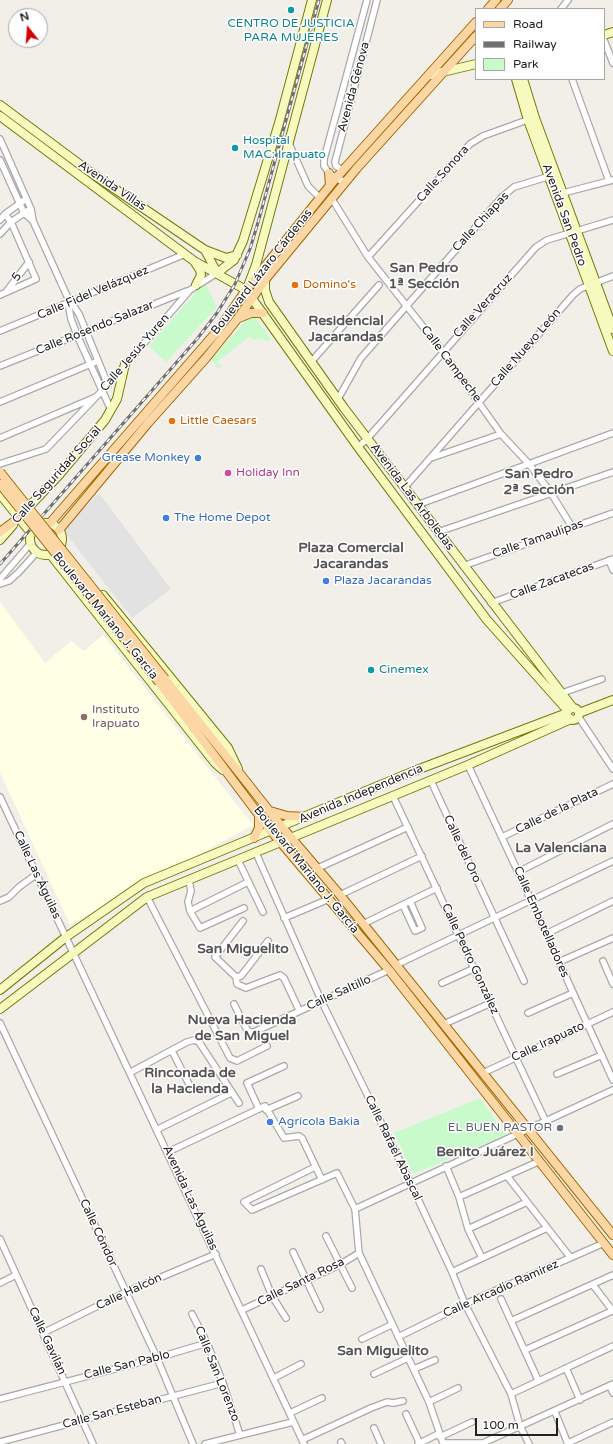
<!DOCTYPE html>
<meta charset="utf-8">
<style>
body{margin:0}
#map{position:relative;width:613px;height:1444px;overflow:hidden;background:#f2efe9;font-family:"Varela Round",sans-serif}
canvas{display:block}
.legend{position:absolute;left:475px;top:8px;width:130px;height:72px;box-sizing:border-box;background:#fff;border:1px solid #a7a7a7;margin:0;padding:5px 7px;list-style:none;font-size:12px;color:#222}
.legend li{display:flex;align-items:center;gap:8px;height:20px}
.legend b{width:20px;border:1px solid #a7a7a7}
.north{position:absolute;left:8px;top:8px;width:40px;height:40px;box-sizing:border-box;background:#fff;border:1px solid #a7a7a7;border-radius:50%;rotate:343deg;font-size:11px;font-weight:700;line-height:16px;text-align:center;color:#222}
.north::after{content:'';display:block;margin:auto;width:14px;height:18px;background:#d40000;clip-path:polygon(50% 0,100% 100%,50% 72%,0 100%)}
.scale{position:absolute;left:475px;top:1418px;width:83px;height:18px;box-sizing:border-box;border:2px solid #222;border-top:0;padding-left:5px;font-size:12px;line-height:14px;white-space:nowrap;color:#222;-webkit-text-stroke:3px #fff;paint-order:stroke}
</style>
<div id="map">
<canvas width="613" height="1444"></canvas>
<ul class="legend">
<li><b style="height:5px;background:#fcd6a4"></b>Road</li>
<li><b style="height:5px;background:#707070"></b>Railway</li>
<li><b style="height:11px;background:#c8facc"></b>Park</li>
</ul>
<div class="north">N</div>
<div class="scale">100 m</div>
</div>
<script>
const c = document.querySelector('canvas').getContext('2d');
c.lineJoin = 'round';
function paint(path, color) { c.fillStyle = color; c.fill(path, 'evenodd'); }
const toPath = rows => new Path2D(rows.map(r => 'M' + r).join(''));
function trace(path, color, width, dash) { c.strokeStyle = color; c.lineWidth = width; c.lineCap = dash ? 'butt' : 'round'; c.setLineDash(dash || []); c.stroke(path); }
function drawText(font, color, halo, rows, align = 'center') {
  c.font = font + ' "Varela Round",sans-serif'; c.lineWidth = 3; c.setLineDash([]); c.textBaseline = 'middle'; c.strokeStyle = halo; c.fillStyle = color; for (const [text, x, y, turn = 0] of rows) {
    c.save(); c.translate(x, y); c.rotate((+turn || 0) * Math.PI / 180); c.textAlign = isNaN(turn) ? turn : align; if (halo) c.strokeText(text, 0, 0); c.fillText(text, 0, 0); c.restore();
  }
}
const education = toPath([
 [0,602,45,663,71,641,84,651,103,635,253,825,70,925,0,772]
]);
const park = toPath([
 [205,282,217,307,166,362,149,346],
 [253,315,271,339,267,342,262,338,253,340,249,337,217,362,222,367,218,368,211,359,249,317],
 [480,1098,506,1135,413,1174,394,1133]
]);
const parking = toPath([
 [99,493,171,589,132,618,62,529]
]);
const street = toPath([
 [561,9,568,0],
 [604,40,613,63],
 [572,79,609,181],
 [0,139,31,209,33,221,67,296,79,314,108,385],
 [288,141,308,186,320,198],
 [0,160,24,213,33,221],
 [343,171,336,166,335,162,377,0],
 [347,181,339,180,329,173,324,166,324,159,367,0],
 [563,193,613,180],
 [332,199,368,257,443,352,501,434,529,464,551,493,572,527],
 [0,220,5,214,26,199],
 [0,234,11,222,27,211],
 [368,257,470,144,483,136,530,119],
 [6,292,29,262],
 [0,295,36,279,11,222,5,214],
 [68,302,71,319,77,335,111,410],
 [0,331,185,254],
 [311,362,379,285],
 [0,366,187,291],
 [338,399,361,358,502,197,514,187,550,176],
 [0,402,98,361],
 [0,438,96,397,108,385,190,290,217,273],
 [358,447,367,439,536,247,547,240,613,220],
 [431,458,501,434],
 [0,464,46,449,94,399],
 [404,488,573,295,580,289,613,276],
 [417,505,613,433],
 [438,532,613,472],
 [609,560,613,570],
 [463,566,613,513],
 [0,579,31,543],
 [0,584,9,581,19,572,37,552],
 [491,603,613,559],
 [562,693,602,679],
 [578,716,613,769],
 [468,765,518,872,613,1080],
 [431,781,524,981],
 [393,796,546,1122],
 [0,797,304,1444],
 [502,837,613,784],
 [256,853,321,1000,410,1182,452,1272,465,1304,511,1394,520,1426,529,1444],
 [238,860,263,912],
 [318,868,408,827],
 [518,872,613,824],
 [189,880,191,891,188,902,190,911,200,928,244,908],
 [340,895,422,856],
 [147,897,230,1058,237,1061,267,1046],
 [0,901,9,897,19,887,37,874],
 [403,905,415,931,422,928,410,901],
 [190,911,248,882],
 [284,918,329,899],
 [243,921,215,957,236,977,241,976,268,941],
 [363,924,437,888],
 [546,934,613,901],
 [603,961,613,984],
 [559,962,613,938],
 [396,965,613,861],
 [236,977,237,984,246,988,280,975,284,978,299,1010],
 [442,983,475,968],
 [234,1004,246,1028,249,1032,254,1032,389,970],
 [528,1013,573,993],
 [0,1023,157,1358,193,1444],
 [444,1024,491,1003],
 [172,1051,190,1086],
 [131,1072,187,1042,194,1040,199,1042,239,1103],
 [483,1073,613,1012],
 [557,1074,602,1055],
 [259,1109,247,1083,284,1066],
 [266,1110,298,1096],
 [158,1129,231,1093],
 [168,1152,265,1106,284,1138,299,1136,302,1138,322,1180],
 [446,1166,459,1197,468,1229,482,1258],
 [315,1167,244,1202,252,1210,337,1173,355,1209,359,1253,429,1402,443,1443,483,1443,613,1384],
 [507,1176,570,1257],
 [459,1197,540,1161],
 [355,1209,613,1090],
 [468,1229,527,1202],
 [326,1236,352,1288],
 [0,1239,93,1444],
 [293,1252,320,1309],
 [261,1269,272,1296,286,1318],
 [452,1272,547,1228],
 [0,1283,16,1275],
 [593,1285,613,1311],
 [501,1299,538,1380],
 [242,1310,341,1264,359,1253],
 [192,1314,207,1343,223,1383,240,1435],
 [511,1321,613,1275],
 [43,1333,126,1292,216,1254],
 [398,1337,465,1304,604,1243],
 [362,1339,391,1325],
 [525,1350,612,1311],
 [566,1368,580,1400],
 [414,1369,435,1360],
 [374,1374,408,1358],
 [274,1378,301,1364],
 [610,1386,613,1393],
 [511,1394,613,1346],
 [0,1399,157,1358,207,1343],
 [429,1402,458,1388],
 [555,1412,568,1444],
 [290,1413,322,1398],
 [406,1414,420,1444],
 [374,1428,381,1444],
 [440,1437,472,1422],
 [302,1440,371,1408,387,1402,393,1403,403,1401],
 [0,1442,223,1383],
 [341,1442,342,1444],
 [568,1443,613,1422],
 [205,1444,293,1422],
 [418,1444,438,1434]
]);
const secondary = toPath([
 [604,35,613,32],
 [430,75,476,64],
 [516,79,528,120,613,351],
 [523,79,535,118,613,329],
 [0,105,90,172,205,250,217,273],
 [0,116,194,261,246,290,358,447,487,620,568,711],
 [205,250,226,258,237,255],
 [194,261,200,270,201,275,196,285],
 [217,273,234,260,243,241,279,123,312,0],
 [265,279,265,290,269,302,344,408,573,708],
 [248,286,256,265,327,0],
 [0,494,31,533],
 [24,512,59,475,105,420,117,399,125,364],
 '30 539a16 16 0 1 1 32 0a16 16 0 1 1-32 0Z',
 [0,540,13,525],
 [50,554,215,763,223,770],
 [103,595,228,748,238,769],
 '567 714a6 6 0 1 1 12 0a6 6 0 1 1-12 0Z',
 [579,713,613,700],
 [0,990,66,937,144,883,414,771,567,713],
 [0,1009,147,897,468,765,571,719]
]);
const primary = toPath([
 [488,9,496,0],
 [500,9,508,0],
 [329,173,330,185],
 [239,318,251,313,263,313],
 [50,523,219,329,246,290,336,178,476,22],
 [59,530,148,423,206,358,238,318,268,276,357,168,476,36],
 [0,532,19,518],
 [165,679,282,827,340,895,613,1235],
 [159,682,271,831,389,970,613,1255],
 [270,811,287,816,306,817],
 [254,838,259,828,259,814]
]);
const rail = toPath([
 [0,564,197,339,217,313,235,284,250,249,259,219,319,0]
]);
const primaryBridge = toPath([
 [0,472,165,679],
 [0,484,159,682]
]);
const markers = [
 [291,10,4,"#0f9aa8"],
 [235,148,4,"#0f9aa8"],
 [295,285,4,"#e8710a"],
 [172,421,4,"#e8710a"],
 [198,458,4,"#3f7fe0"],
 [228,473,4,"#d1479c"],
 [166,518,4,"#3f7fe0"],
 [326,581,4,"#3f7fe0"],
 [371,670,4,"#0f9aa8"],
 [84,717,4,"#8d6e63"],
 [270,1122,4,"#3f7fe0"],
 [560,1128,4,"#6b7280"]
];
const cultureNames = [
 ["CENTRO DE JUSTICIA",291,24,"center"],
 ["PARA MUJERES",291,38,"center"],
 ["Hospital",243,141],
 ["MAC: Irapuato",243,155],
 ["Cinemex",379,670]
];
const streetNames = [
 ["Avenida Génova",354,87,-75],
 ["Calle Sonora",443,174,-48],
 ["Avenida Villas",112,186,34],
 ["Avenida San Pedro",564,215,70],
 ["Calle Chiapas",481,222,-47],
 ["Boulevard Lázaro Cárdenas",262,272,-52],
 ["5",17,277,-53],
 ["Calle Fidel Velázquez",93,293,-23],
 ["Calle Veracruz",483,306,-48],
 ["Calle Rosendo Salazar",95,328,-22],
 ["Calle Nuevo León",526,348,-49],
 ["Calle Jesús Yuren",135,353,-49],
 ["Calle Campeche",451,364,53],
 ["Calle Seguridad Social",57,475,-48],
 ["Avenida Las Arboledas",412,497,53],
 ["Calle Tamaulipas",538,539,-19],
 ["Calle Zacatecas",552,581,-20],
 ["Boulevard Mariano J. García",105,616,51],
 ["Avenida Independencia",361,794,-23],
 ["Calle de la Plata",557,811,-26],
 ["Calle del Oro",462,849,65],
 ["Boulevard Mariano J. García",306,870,51],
 ["Calle Las Águilas",37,875,65],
 ["Calle Embotelladores",541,922,66],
 ["Calle Pedro González",470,959,65],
 ["Calle Saltillo",339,993,-24],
 ["Calle Irapuato",548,1042,-25],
 ["Calle Rafaél Abascal",393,1148,64],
 ["Avenida Las Águilas",190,1198,65],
 ["Calle Cóndor",98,1233,65],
 ["Calle Santa Rosa",301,1282,-26],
 ["Calle Arcadio Ramírez",501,1289,-24],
 ["Calle Halcón",129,1292,-25],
 ["Calle Gavilán",47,1341,65],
 ["Calle San Pablo",127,1365,-14],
 ["Calle San Lorenzo",217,1374,68],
 ["Calle San Esteban",112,1412,-15]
];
const foodNames = [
 ["Domino's",303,285],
 ["Little Caesars",180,421]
];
const shopNames = [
 ["Grease Monkey",190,458,"right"],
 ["The Home Depot",174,518],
 ["Plaza Jacarandas",334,581],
 ["Agrícola Bakia",278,1122]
];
const hotelNames = [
 ["Holiday Inn",236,473]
];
const educationNames = [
 ["Instituto",92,710],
 ["Irapuato",92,724]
];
const worshipNames = [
 ["EL BUEN PASTOR",552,1128]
];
const quarterNames = [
 ["San Pedro",424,268],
 ["1ª Sección",424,284],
 ["Residencial",346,321],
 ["Jacarandas",346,337],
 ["San Pedro",539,474],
 ["2ª Sección",539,490],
 ["Plaza Comercial",351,548],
 ["Jacarandas",351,564],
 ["La Valenciana",561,848],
 ["San Miguelito",243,949],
 ["Nueva Hacienda",242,1020],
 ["de San Miguel",242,1036],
 ["Rinconada de",190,1073],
 ["la Hacienda",190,1089],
 ["Benito Juárez I",485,1152],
 ["San Miguelito",383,1351]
];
paint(education, '#ffffe5');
paint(park, '#c8facc');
paint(parking, '#e2e2e2');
trace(street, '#a9a9a9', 8);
trace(secondary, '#707d05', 10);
trace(primary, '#a06b00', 10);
trace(street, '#fff', 5.5);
trace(secondary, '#f7fabf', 8);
trace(primary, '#fcd6a4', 8);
trace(rail, '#707070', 3);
trace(rail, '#fff', 1.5, [4.5]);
trace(primaryBridge, '#a06b00', 10, []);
trace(primaryBridge, '#fcd6a4', 8);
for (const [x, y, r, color] of markers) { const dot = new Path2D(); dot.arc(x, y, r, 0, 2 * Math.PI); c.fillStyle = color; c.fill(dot); trace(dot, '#fff', 1.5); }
drawText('12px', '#0d838f', '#fff', cultureNames, 'left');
drawText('12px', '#222', '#fff', streetNames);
drawText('12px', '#c56008', '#fff', foodNames, 'left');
drawText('12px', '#366cbe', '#fff', shopNames, 'left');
drawText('12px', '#b23c85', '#fff', hotelNames, 'left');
drawText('12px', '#785e54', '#fff', educationNames, 'left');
drawText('12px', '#5b616d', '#fff', worshipNames, 'right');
drawText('bold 14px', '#555', '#fff', quarterNames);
</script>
